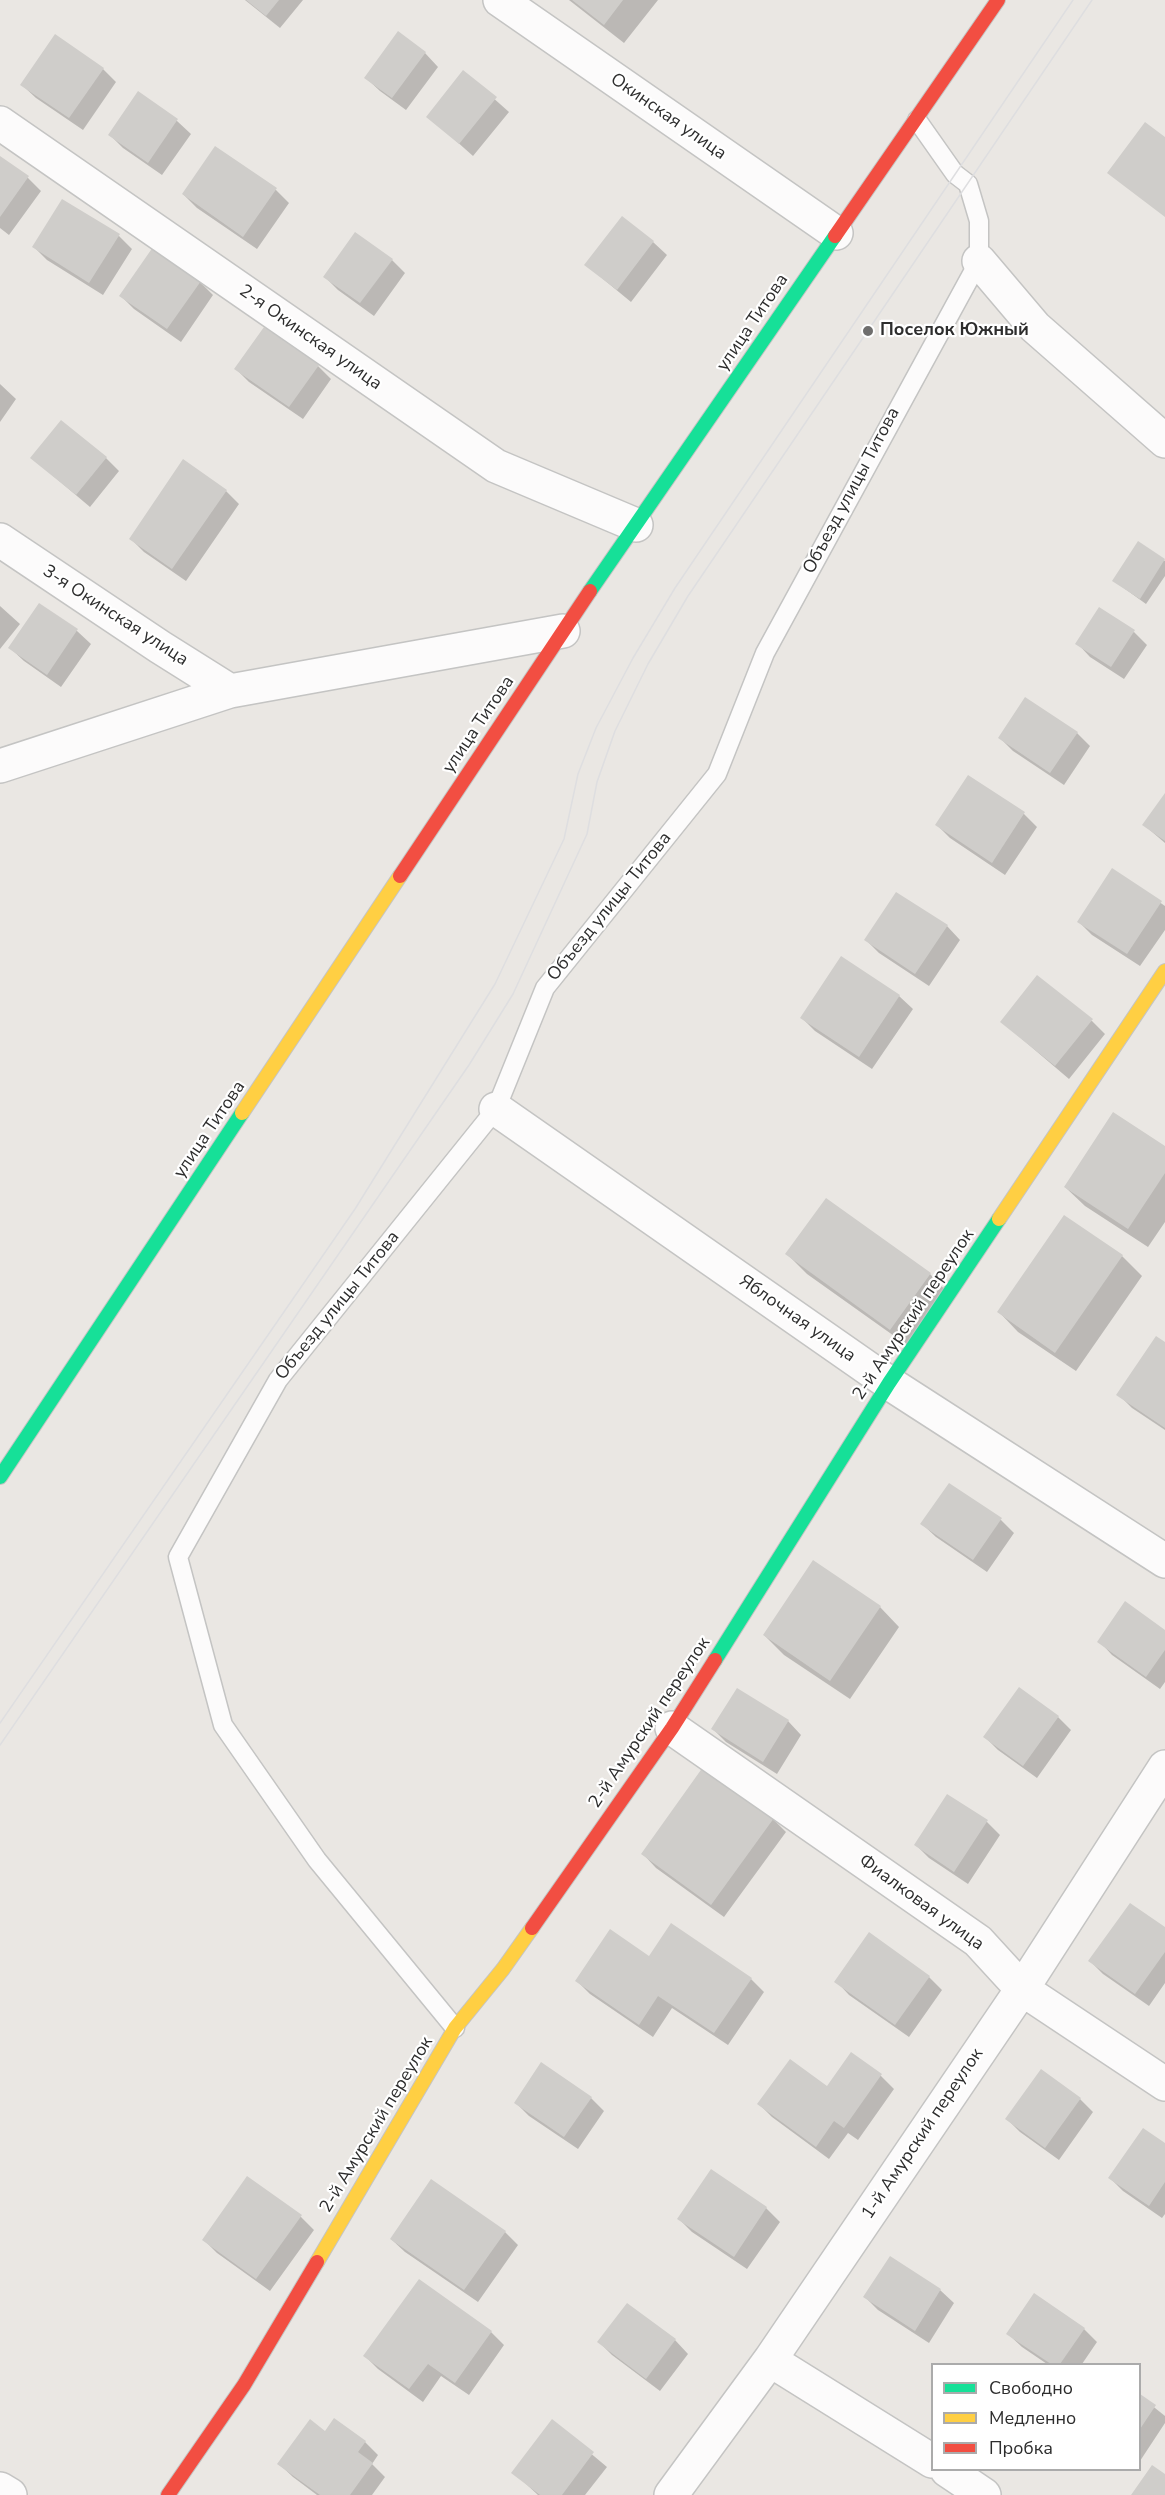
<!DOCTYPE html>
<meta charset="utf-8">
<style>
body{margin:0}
#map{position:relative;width:1165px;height:2495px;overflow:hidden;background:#eae7e3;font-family:"Nunito Sans",sans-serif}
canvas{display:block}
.legend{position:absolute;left:931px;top:2363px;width:210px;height:108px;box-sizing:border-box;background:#fff;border:2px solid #ababab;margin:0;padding:8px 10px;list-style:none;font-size:18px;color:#2d2d2d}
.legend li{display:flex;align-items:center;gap:12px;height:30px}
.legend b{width:30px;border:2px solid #ababab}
</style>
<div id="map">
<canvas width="1165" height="2495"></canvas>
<ul class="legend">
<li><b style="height:8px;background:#16e098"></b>Свободно</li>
<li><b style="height:8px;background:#ffcf43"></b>Медленно</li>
<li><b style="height:8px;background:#f24e42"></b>Пробка</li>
</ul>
</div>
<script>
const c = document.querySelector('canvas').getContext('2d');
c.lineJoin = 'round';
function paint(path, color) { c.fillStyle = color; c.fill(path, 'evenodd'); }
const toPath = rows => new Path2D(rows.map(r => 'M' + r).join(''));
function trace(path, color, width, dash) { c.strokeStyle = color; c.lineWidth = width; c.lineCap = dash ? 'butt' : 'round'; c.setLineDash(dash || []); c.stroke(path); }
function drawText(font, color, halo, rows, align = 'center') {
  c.font = font + ' "Nunito Sans",sans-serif'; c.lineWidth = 4.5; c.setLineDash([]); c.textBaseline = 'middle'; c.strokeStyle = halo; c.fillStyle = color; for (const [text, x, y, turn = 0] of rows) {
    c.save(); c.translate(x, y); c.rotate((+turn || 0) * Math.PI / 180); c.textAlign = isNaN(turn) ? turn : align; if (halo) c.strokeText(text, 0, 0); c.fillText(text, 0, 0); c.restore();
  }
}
const shadow = toPath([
 [245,0,303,0,280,28],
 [569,0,658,0,624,43],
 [398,33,425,53,438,67,406,110,380,91,366,78],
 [103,69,116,82,83,130,36,98,22,85],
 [464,72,509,112,473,156,428,116],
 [138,93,177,121,191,134,162,175,123,148,110,135],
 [0,157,28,178,41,191,9,235,0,228],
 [276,190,289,203,257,249,197,208,183,194],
 [622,219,653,242,667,255,631,302,586,265],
 [119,236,132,249,103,295,47,260,34,247],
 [392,260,405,273,374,316,338,290,325,277],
 [200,282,213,295,181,342,134,309,121,296],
 [318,366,331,379,303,419,249,382,236,369],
 [0,384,16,399,0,422],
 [32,458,106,458,119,471,90,507],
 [226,491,239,504,186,581,144,552,131,539],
 [1139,543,1165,561,1165,576,1146,604,1114,581],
 [40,605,77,631,91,644,61,687,24,661,10,648],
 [0,606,20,624,0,649],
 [1134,632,1147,645,1124,679,1090,657,1077,643],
 [1077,733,1090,746,1064,785,1013,751,1000,738],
 [969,777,1024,814,1037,827,1005,875,950,838,937,825],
 [1165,796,1165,843,1144,825],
 [1113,870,1165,906,1165,930,1140,966,1092,935,1079,922],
 [947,926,960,940,929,986,879,953,866,940],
 [899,996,913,1009,872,1069,815,1031,802,1018],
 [1092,1021,1105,1034,1069,1079,1002,1022],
 [1165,1148,1165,1222,1148,1247,1085,1206,1065,1187],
 [787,1254,930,1274,949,1294,911,1348,807,1274],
 [1122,1256,1142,1276,1076,1371,1018,1332,999,1312],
 [1165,1344,1165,1430,1132,1408,1118,1394],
 [1001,1520,1014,1533,987,1572,936,1537,922,1524],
 [880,1607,899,1627,850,1699,784,1655,764,1635],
 [1165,1631,1165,1682,1160,1689,1112,1655,1099,1641],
 [1058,1717,1071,1730,1037,1778,998,1750,985,1737],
 [788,1721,801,1735,777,1774,726,1742,713,1729],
 [948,1796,987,1822,1000,1835,968,1884,929,1858,916,1845],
 [773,1819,786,1832,724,1917,656,1868,643,1854],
 [1165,1929,1165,1983,1149,2006,1103,1974,1090,1961],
 [650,1958,751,1979,764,1992,728,2045,672,2008,653,2037,590,1994,577,1981],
 [929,1977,942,1990,909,2037,849,1995,836,1981],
 [852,2054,881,2076,894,2089,858,2140,848,2133,829,2159,772,2117,759,2104,827,2088],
 [591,2098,604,2111,578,2149,529,2116,516,2103],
 [1080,2099,1093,2112,1059,2160,1020,2132,1007,2119],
 [1165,2144,1165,2214,1162,2218,1123,2191,1110,2178],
 [711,2171,766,2208,780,2222,747,2269,692,2232,679,2219],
 [247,2178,301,2217,314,2230,270,2291,217,2253,204,2240],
 [505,2232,518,2245,478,2302,405,2252,391,2239],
 [890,2258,940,2290,954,2303,929,2343,878,2310,865,2297],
 [627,2305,675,2340,688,2354,660,2391,612,2355,599,2342],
 [1084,2329,1097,2342,1082,2364,1047,2364,1022,2347,1008,2334],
 [491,2332,504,2345,469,2395,441,2376,423,2402,378,2369,365,2356],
 [1140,2396,1165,2416,1165,2423,1140,2461],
 [552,2421,607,2467,585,2495,538,2495,513,2472],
 [325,2433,365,2442,378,2455,372,2464,385,2477,372,2495,317,2495,293,2477,279,2464]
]);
const building = toPath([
 [246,0,279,0,266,16],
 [572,0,623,0,604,25],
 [398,31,426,52,392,98,364,78],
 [55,34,104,68,69,118,20,85],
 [463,70,497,97,459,144,426,117],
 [138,91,178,119,148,163,108,135],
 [1145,122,1165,137,1165,217,1107,173],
 [215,146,277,188,243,237,182,194],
 [0,156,29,176,0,217],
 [62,199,120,234,89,283,32,247],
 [622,216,654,241,617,290,584,265],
 [355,232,393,259,360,303,323,277],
 [153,247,201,281,167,329,119,296],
 [264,327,319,365,289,407,234,369],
 [61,420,107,457,76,495,30,458],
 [183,459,227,490,172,569,129,539],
 [1138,541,1165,559,1140,599,1112,581],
 [39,603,78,629,47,675,8,648],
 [1099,607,1135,630,1111,667,1075,644],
 [1025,697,1078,732,1050,773,998,738],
 [968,775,1025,812,992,863,935,825],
 [1165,793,1165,841,1142,825],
 [1112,868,1162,901,1127,954,1077,922],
 [896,892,948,925,915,974,864,940],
 [841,956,900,995,859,1057,800,1018],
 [1037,975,1093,1019,1055,1066,1000,1022],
 [1113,1112,1165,1146,1165,1173,1128,1229,1064,1187],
 [826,1198,931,1273,890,1330,785,1254],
 [1064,1215,1123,1255,1055,1353,997,1312],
 [1156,1336,1165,1342,1165,1428,1116,1395],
 [949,1483,1002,1518,973,1560,920,1524],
 [813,1560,881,1606,830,1681,763,1635],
 [1125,1601,1165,1630,1165,1650,1146,1677,1097,1642],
 [1019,1687,1059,1716,1023,1766,983,1737],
 [737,1688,789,1720,763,1762,711,1729],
 [703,1767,774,1818,711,1905,641,1854],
 [947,1794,988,1820,954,1872,914,1845],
 [1130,1903,1165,1927,1165,1952,1135,1994,1088,1961],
 [671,1923,752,1978,714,2033,658,1996,639,2025,575,1981,610,1929,649,1956],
 [869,1932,930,1976,895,2025,834,1982],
 [851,2052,882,2074,844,2128,834,2121,816,2147,757,2104,790,2059,827,2086],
 [541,2062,592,2097,564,2137,514,2103],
 [1041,2069,1081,2098,1045,2148,1005,2119],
 [1143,2128,1165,2143,1165,2182,1149,2206,1108,2178],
 [711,2169,767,2207,734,2257,677,2219],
 [247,2176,302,2215,256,2279,202,2240],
 [431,2179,506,2231,464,2290,390,2239],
 [890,2256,941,2289,915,2331,863,2297],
 [419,2279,492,2331,455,2383,428,2364,409,2389,363,2356],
 [1034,2293,1085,2328,1060,2364,1051,2364,1006,2334],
 [627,2303,676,2339,646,2379,597,2342],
 [1140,2394,1156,2405,1140,2429],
 [334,2418,366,2441,358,2452,373,2463,350,2495,320,2495,277,2464,310,2419,325,2431],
 [552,2419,594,2452,562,2495,540,2495,511,2473],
 [1152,2465,1165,2474,1165,2495,1131,2495]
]);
const lane = toPath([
 [455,2028,317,1860,223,1725,178,1557,278,1380,496,1109,545,988,717,774,765,653,979,261,979,221,968,184,955,174,917,120]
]);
const street = toPath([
 [500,0,836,233],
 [0,123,496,466,636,525],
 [979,261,1035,327,1165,441],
 [0,540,160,647,230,691],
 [0,766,230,691,563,631],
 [496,1109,889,1383,1165,1561],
 [672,1728,978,1941,1022,1989,1165,2084],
 [770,2360,932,2461],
 [947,2470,984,2495],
 [0,2489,10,2495],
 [671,2495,770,2360,1022,1989,1165,1767]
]);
const fast = toPath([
 [590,591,835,236],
 [0,1477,242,1113],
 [715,1660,889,1383,999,1219]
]);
const slow = toPath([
 [242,1113,400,876],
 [999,1219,1165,971],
 [317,2262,455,2028,503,1969,532,1928]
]);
const jam = toPath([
 [835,236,998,0],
 [400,876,590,591],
 [532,1928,672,1728,715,1660],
 [168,2495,244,2385,317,2262]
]);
const tram = toPath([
 [0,1723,355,1209,495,984,564,839,578,774,596,728,633,658,675,588,1073,0],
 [0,1745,469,1065,513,994,587,834,597,782,615,731,648,664,688,596,1092,0]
]);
const markers = [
 [868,331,6,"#6f6e6d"]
];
const streetNames = [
 ["Окинская улица",668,117,35],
 ["улица Титова",753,323,-56],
 ["2-я Окинская улица",310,338,35],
 ["Объезд улицы Титова",852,491,-62],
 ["3-я Окинская улица",115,616,33],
 ["улица Титова",479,725,-56],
 ["Объезд улицы Титова",610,907,-51],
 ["улица Титова",210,1130,-56],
 ["Объезд улицы Титова",338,1306,-51],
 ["2-й Амурский переулок",914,1315,-56],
 ["Яблочная улица",797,1319,35],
 ["2-й Амурский переулок",650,1723,-56],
 ["Фиалковая улица",921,1903,36],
 ["2-й Амурский переулок",377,2125,-59],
 ["1-й Амурский переулок",923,2134,-56]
];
const poiNames = [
 ["Поселок Южный",880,331]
];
paint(shadow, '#0003');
paint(building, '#cfcdca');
trace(lane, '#c4c4c3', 21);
trace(street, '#c4c4c3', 36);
trace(fast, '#c4c4c3', 16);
trace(slow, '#c4c4c3', 16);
trace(jam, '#c4c4c3', 16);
trace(lane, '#fcfbfb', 18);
trace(street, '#fcfbfb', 33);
trace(fast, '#16e098', 14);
trace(slow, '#ffcf43', 14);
trace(jam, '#f24e42', 14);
trace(tram, '#dedee0', 1.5);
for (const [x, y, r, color] of markers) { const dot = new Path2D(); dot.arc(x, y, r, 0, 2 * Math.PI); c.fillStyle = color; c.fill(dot); trace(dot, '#fff', 2); }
drawText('18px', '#2d2d2d', '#fff', streetNames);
drawText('bold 18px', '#2d2d2d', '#fff', poiNames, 'left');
</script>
